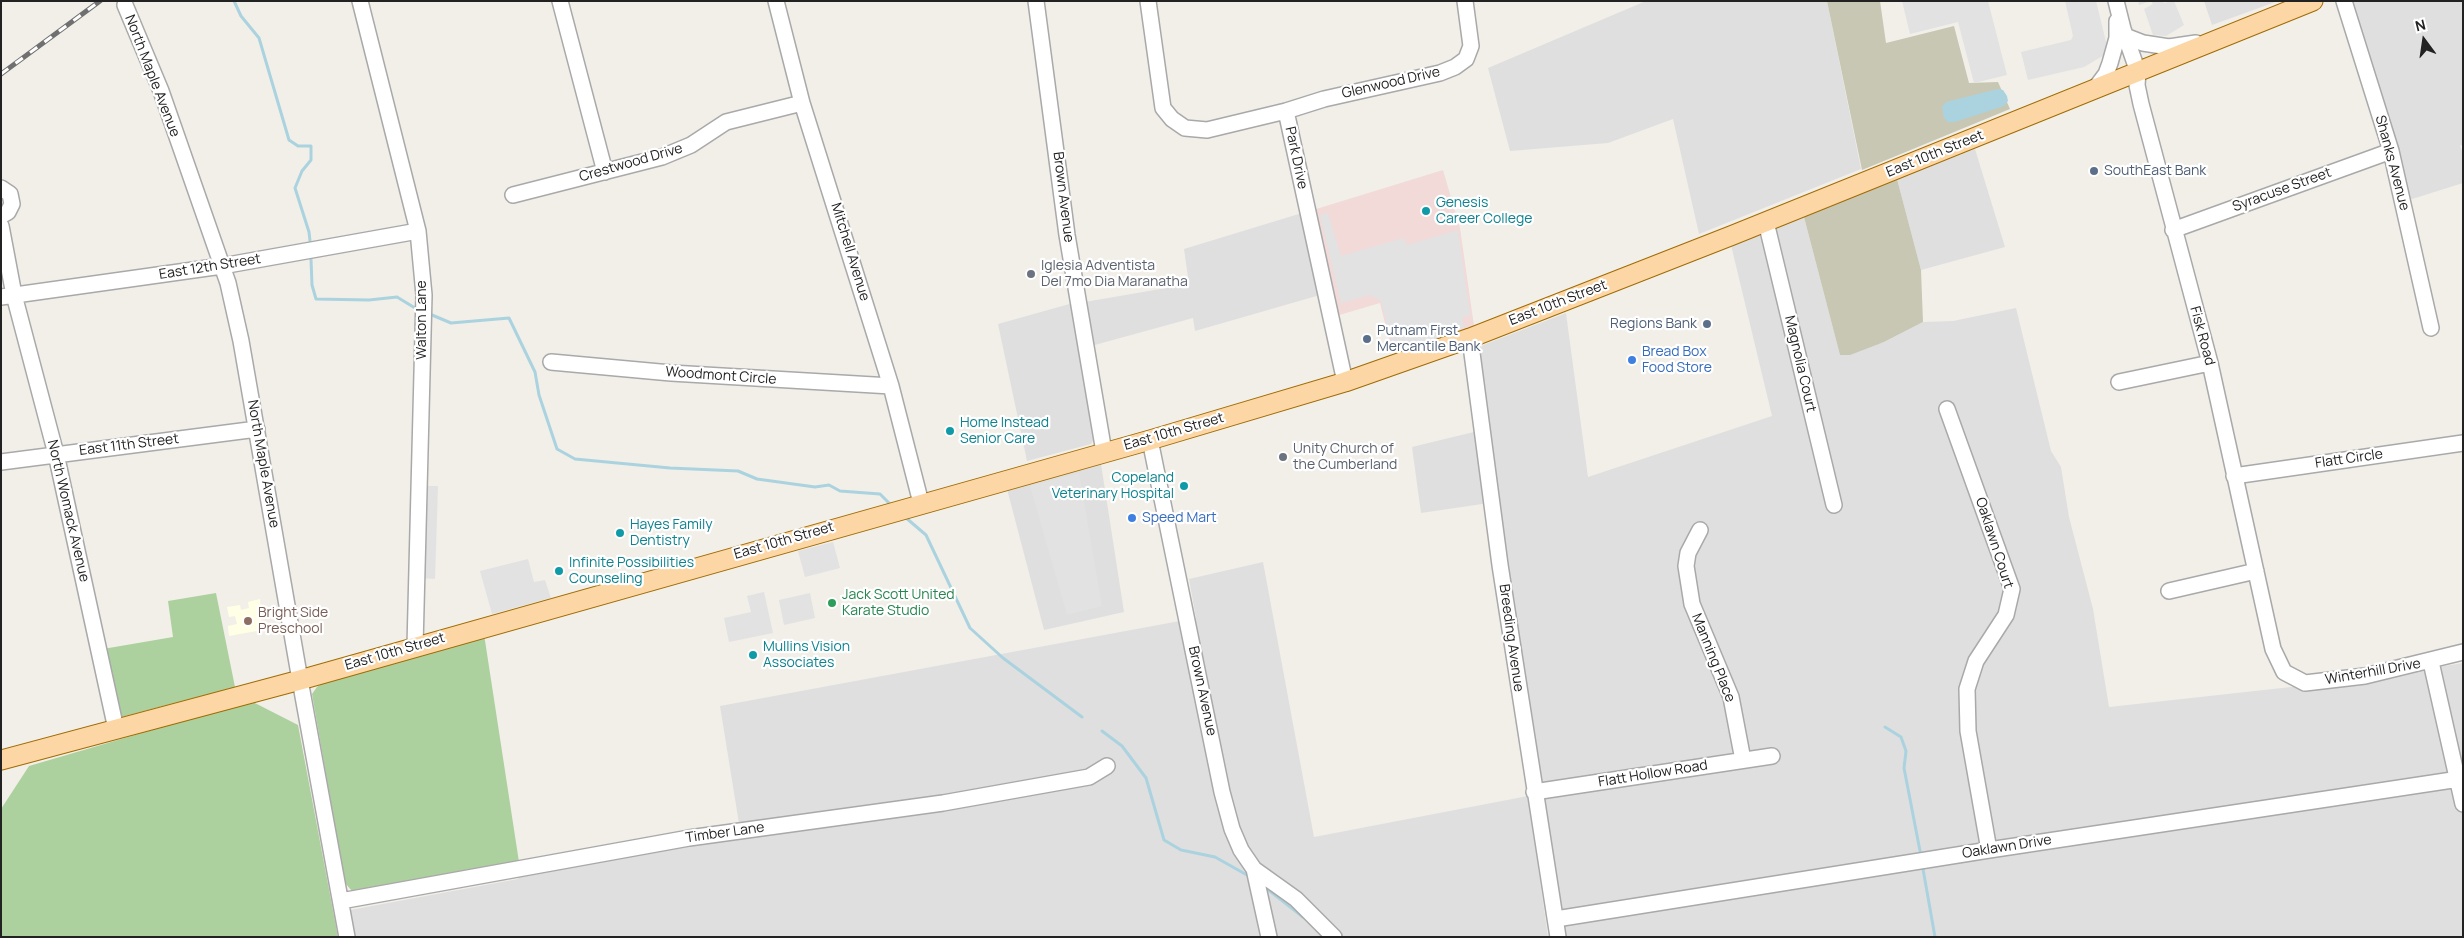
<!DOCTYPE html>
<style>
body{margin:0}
#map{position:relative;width:2464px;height:938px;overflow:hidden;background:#f2efe9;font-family:Manrope,sans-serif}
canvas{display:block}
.frame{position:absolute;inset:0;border:2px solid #222;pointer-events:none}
.north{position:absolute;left:2399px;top:15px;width:50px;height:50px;-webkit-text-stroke:4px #fff;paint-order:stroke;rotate:346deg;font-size:14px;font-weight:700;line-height:20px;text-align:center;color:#222}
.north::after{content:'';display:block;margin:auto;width:18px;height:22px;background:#222;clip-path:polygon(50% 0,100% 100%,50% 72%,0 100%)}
</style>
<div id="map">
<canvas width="2464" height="938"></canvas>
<div class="frame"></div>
<div class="north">N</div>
</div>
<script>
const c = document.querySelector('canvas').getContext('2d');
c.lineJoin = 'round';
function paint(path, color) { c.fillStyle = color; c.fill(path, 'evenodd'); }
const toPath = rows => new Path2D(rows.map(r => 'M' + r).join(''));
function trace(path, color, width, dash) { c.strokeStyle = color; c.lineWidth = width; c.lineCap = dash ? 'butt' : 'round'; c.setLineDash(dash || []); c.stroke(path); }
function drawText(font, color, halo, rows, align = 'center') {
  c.font = font + ' Manrope,sans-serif'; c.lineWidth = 4.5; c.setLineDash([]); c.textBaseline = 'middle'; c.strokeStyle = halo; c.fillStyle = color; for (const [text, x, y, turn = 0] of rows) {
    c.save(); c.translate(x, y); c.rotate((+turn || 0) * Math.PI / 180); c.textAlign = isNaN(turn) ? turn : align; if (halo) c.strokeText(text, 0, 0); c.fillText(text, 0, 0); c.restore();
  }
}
const residential = toPath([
 [1646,1,1827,1,1861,169,1699,234,1673,119,1608,143,1510,151,1488,68],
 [2204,1,2278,1,2212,25],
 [2349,1,2463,1,2463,144,2460,146,2463,153,2463,183,2409,200],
 [1975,149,2005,247,1921,270,1897,179],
 [1302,213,1320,295,1195,331,1193,318,1091,346,1085,302,1189,284,1184,249],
 [1804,217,1840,355,1884,342,1923,322,1953,321,2016,308,2051,451,2061,467,2069,517,2093,609,2109,707,2364,679,2463,663,2463,937,1564,937,1499,511,1479,350,1483,345,1566,313,1588,477,1772,416,1731,245],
 [1073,303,1096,436,1091,444,1027,461,998,324],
 [1478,431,1489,503,1421,513,1412,447],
 [1101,464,1124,612,1044,630,1007,489],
 [1263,562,1314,837,1528,796,1548,937,355,937,350,910,518,879,519,862,741,836,720,706,1196,618,1189,579]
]);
const commercial = toPath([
 [1443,170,1460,228,1474,326,1393,355,1380,303,1336,316,1313,210]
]);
const education = toPath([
 [260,599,262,630,229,636,228,626,237,624,235,616,229,617,227,607,240,605,241,610,249,608,248,602]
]);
const construction = toPath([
 [1827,1,1880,1,1886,43,1954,26,1969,83,1998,82,2010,109,1862,170],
 [1897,179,1921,270,1923,322,1884,342,1850,355,1840,355,1804,217]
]);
const forest = toPath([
 [216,593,235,687,118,718,103,649,173,637,168,601],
 [484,634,519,862,352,891,345,883,312,694,317,687,327,680],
 [251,701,298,725,338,937,1,937,1,809,29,766]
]);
const parking = toPath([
 [1902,1,1988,1,2007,75,1974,83,1958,22,1910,34],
 [2065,1,2096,1,2107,46,2106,54,2084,67,2028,80,2021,52,2071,40,2073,36],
 [2138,1,2163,1,2164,3,2174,1,2184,25,2166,36,2153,35,2144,9,2153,4,2151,1,2139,5],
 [1328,213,1341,256,1404,238,1407,245,1458,230,1470,315,1462,318,1464,328,1394,353,1381,301,1370,295,1341,303,1320,215],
 [1079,473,1102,606,1067,615,1030,486],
 [423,486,438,486,435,579,421,578],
 [833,542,840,568,805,577,798,551],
 [528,559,534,582,545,580,551,598,492,614,480,571],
 [764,592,773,633,729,642,724,618,751,612,747,596],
 [810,593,815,618,784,625,779,600]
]);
const water = toPath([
 [1998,89,2003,90,2007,96,2008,101,2004,106,1955,122,1948,122,1944,118,1942,107,1946,102]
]);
const stream = toPath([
 [234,1,241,16,259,38,289,140,298,146,311,146,311,160,302,171,295,188,309,232,310,241],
 [311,259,312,285,316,299,369,300,397,297,415,308],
 [432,315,451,323,509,318,535,372,539,395,557,449,575,459,670,468,738,471,757,479,815,487,829,485,840,491,880,494,889,503],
 [905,517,926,535,970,628,1003,658,1082,717],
 [1885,727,1901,737,1906,751,1904,768,1920,851],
 [1102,731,1122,746,1146,778,1164,840,1181,850,1215,857,1247,875],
 [1923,869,1935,937],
 [1266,888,1303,917]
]);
const minor = toPath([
 [360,1,418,231,424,295,415,646],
 [560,1,605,172],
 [776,1,802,103,891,386,921,503],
 [1036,1,1067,235,1104,452],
 [1148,1,1163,108,1172,119,1185,128,1207,130,1286,111,1324,99,1440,73,1455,67,1466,59,1471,46,1465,1],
 [2116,1,2123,29,2138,72,2137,85,2141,104,2210,363,2273,649,2284,672,2305,683,2365,676,2463,652],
 [2344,1,2391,151,2431,328],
 [125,5,161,91,228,283,241,341,300,680,347,937],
 [2125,36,2143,43,2169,47,2196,43],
 [2094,90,2106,74,2110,63,2117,38,2117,21],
 [1286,111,1345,382],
 [1,188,10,194,12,204,8,212,1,216],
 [513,195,662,157,691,145,726,122,802,103],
 [1766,222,1834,505],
 [1,226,14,295,56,454,116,729],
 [2173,230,2391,151],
 [1,297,222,266,418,231],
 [1470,338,1500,565,1558,937],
 [551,362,671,373,891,386],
 [2119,382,2210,363],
 [1947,409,2012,589,2006,615,1976,661,1967,689,1968,731,1989,850],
 [1150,440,1222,792,1232,829,1241,850,1254,869,1269,937],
 [1,462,257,429],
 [2234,476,2463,443],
 [1700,530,1688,553,1686,566,1692,604,1731,697,1743,760],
 [2169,591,2256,571],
 [2431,662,2463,804],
 [1534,792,1772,756],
 [1254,869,1296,899,1334,937],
 [341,901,689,838,943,803,1089,777,1107,766],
 [1556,919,1989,850,2459,779]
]);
const major = toPath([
 [1,760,300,680,1150,440,1345,382,1470,338,1733,235,2313,1]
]);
const rail = toPath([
 [1,74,100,1]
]);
const markers = [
 [2094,171,5,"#5c6f8a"],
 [1426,211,5,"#0f9aa8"],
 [1031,274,5,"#6b7280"],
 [1707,324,5,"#5c6f8a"],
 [1367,339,5,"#5c6f8a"],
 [1632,360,5,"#3f7fe0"],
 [950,431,5,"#0f9aa8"],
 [1283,457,5,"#6b7280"],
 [1184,486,5,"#0f9aa8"],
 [1132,518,5,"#3f7fe0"],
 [620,533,5,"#0f9aa8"],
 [559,571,5,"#0f9aa8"],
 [832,603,5,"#2e9e5b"],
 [248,621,5,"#8d6e63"],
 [753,655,5,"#0f9aa8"]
];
const streetNames = [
 ["North Maple Avenue",152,76,69],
 ["Glenwood Drive",1391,83,-13],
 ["East 10th Street",1935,154,-22],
 ["Park Drive",1296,158,78],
 ["Crestwood Drive",631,163,-16],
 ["Shanks Avenue",2392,163,75],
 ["Syracuse Street",2282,190,-20],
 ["Brown Avenue",1063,197,83],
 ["Mitchell Avenue",850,252,73],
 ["East 12th Street",210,267,-9],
 ["East 10th Street",1558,303,-21],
 ["Walton Lane",422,320,-90],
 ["Fisk Road",2202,336,75],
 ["Magnolia Court",1800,364,77],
 ["Woodmont Circle",721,376,4],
 ["East 10th Street",1174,432,-16],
 ["East 11th Street",129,445,-7],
 ["Flatt Circle",2349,459,-8],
 ["North Maple Avenue",263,464,80],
 ["North Womack Avenue",68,511,77],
 ["East 10th Street",784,541,-16],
 ["Oaklawn Court",1994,543,72],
 ["Breeding Avenue",1511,638,82],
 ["East 10th Street",395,652,-16],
 ["Manning Place",1713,658,68],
 ["Winterhill Drive",2373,672,-10],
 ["Brown Avenue",1202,691,78],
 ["Flatt Hollow Road",1653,774,-9],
 ["Timber Lane",725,833,-8],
 ["Oaklawn Drive",2007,847,-9]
];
const serviceNames = [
 ["SouthEast Bank",2104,171],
 ["Regions Bank",1697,324,"right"],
 ["Putnam First",1377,331],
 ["Mercantile Bank",1377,347]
];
const cultureNames = [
 ["Genesis",1436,203],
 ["Career College",1436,219],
 ["Home Instead",960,423],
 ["Senior Care",960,439],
 ["Copeland",1174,478,"right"],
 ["Veterinary Hospital",1174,494,"right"],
 ["Hayes Family",630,525],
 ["Dentistry",630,541],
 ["Infinite Possibilities",569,563],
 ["Counseling",569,579],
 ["Mullins Vision",763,647],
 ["Associates",763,663]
];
const worshipNames = [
 ["Iglesia Adventista",1041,266],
 ["Del 7mo Dia Maranatha",1041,282],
 ["Unity Church of",1293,449],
 ["the Cumberland",1293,465]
];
const shopNames = [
 ["Bread Box",1642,352],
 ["Food Store",1642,368],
 ["Speed Mart",1142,518]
];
const leisureNames = [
 ["Jack Scott United",842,595],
 ["Karate Studio",842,611]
];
const educationNames = [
 ["Bright Side",258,613],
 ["Preschool",258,629]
];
paint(residential, '#e0dfdf');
paint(commercial, '#f2dad9');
paint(education, '#ffffe5');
paint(construction, '#c7c7b4');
paint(forest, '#add19e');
paint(parking, '#e2e2e2');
paint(water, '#aad3df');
trace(stream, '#aad3df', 3);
trace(minor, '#a9a9a9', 18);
trace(major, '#a06b00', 21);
trace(minor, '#fff', 15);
trace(major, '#fcd6a4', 19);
trace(rail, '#707070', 5);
trace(rail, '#fff', 3, [9]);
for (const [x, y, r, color] of markers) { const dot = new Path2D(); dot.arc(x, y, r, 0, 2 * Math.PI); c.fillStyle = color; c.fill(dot); trace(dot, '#fff', 2); }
drawText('14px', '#222', '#fff', streetNames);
drawText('14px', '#4e5e75', '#fff', serviceNames, 'left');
drawText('14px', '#0d838f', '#fff', cultureNames, 'left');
drawText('14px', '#5b616d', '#fff', worshipNames, 'left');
drawText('14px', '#366cbe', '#fff', shopNames, 'left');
drawText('14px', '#27864d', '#fff', leisureNames, 'left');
drawText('14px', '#785e54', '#fff', educationNames, 'left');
</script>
